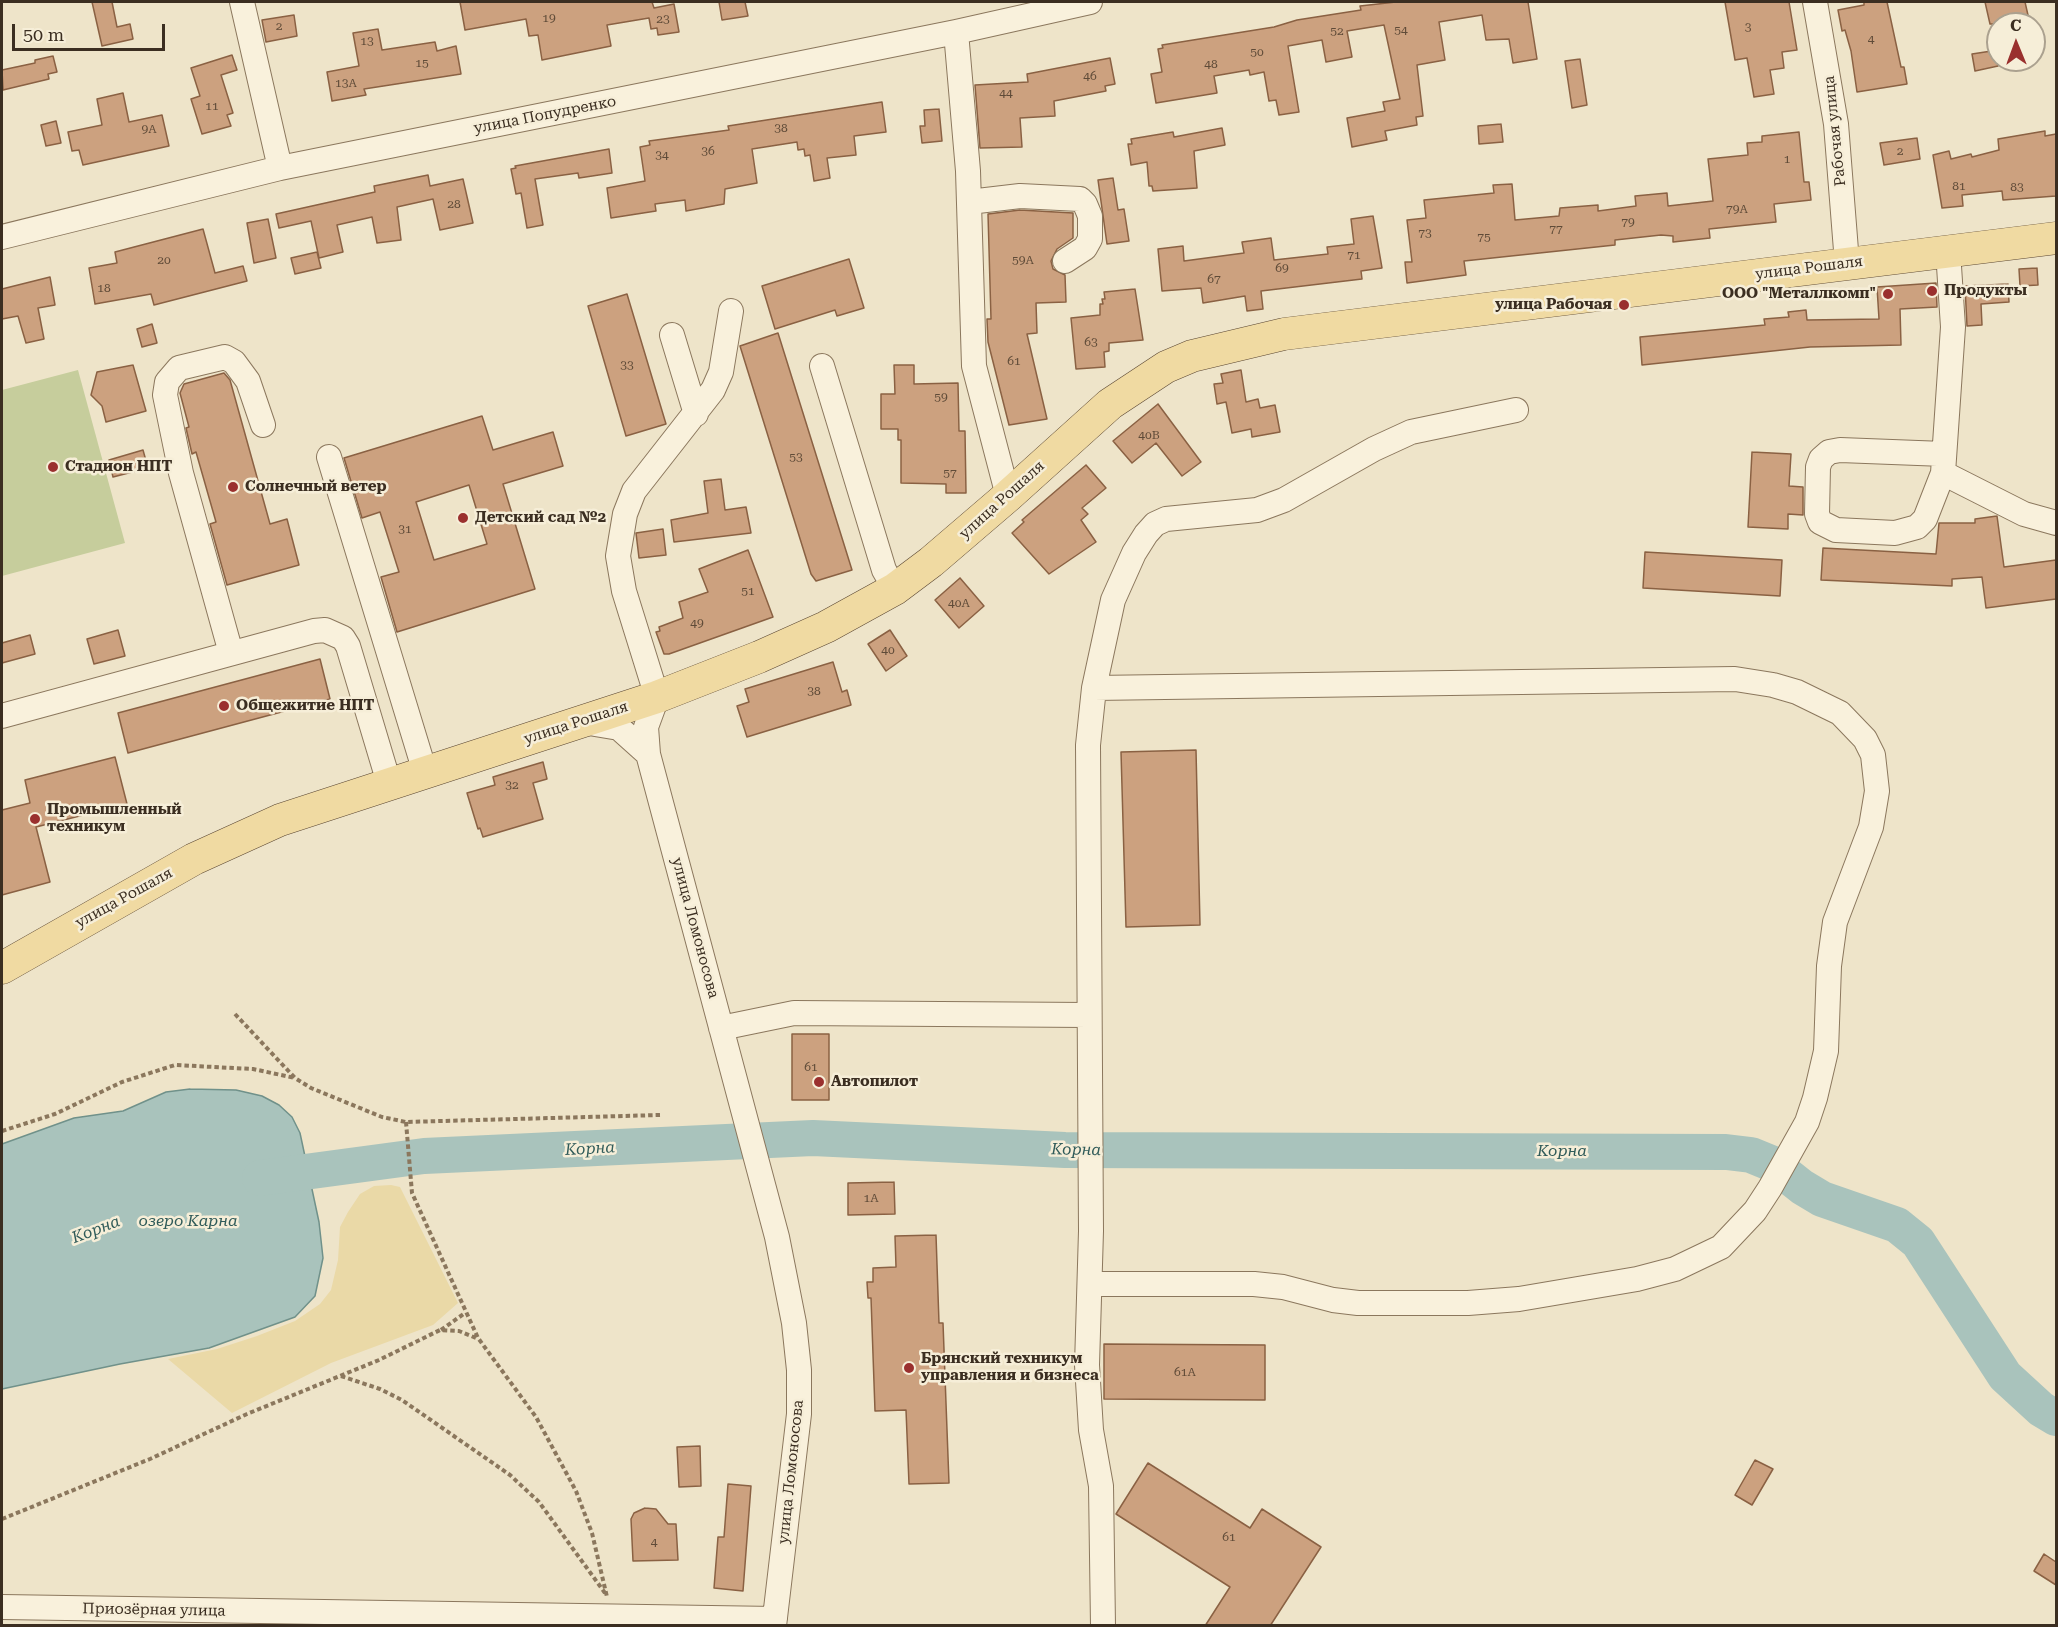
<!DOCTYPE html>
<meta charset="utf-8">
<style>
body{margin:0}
#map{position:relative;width:2058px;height:1627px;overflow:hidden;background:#eee4c9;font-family:"Roboto Serif",serif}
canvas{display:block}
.frame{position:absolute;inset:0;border:3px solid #3b2e21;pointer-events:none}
.north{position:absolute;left:1986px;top:12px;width:60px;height:60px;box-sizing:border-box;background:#f6eed8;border:2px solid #aba18f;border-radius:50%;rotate:359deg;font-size:16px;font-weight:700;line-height:24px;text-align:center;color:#3b2e21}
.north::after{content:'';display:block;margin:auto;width:21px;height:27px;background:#9a302e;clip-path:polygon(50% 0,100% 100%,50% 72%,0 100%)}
.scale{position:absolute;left:12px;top:24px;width:153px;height:27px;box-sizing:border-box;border:3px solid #3b2e21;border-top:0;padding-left:8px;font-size:18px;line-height:21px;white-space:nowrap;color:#3b2e21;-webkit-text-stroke:4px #f6eed8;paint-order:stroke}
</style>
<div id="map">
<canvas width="2058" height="1627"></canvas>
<div class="frame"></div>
<div class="north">С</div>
<div class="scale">50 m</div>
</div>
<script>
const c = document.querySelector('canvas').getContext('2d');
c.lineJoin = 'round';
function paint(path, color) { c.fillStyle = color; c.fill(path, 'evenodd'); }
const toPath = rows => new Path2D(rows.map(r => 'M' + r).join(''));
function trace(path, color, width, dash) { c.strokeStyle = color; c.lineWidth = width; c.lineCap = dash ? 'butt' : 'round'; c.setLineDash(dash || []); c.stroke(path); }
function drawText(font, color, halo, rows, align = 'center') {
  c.font = font + ' "Roboto Serif",serif'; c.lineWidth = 5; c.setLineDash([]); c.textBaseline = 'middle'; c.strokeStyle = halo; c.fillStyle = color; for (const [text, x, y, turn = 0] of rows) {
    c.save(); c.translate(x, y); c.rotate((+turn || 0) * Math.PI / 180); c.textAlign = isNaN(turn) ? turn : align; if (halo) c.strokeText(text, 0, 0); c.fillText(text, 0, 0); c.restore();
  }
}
const green = toPath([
 [78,370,125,543,2,576,2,390]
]);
const sand = toPath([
 [391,1185,400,1187,458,1303,433,1325,331,1363,232,1413,168,1359,217,1349,257,1336,295,1321,320,1304,331,1290,338,1260,340,1227,348,1212,360,1194,374,1186]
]);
const water = toPath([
 [190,1089,236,1090,262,1096,279,1105,292,1117,300,1133,319,1222,323,1258,315,1296,295,1317,209,1348,120,1364,2,1389,2,1144,74,1118,123,1111,166,1092,190,1089]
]);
const river = toPath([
 [260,1178,424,1156,813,1138,1065,1150,1726,1152,1751,1155,1773,1164,1802,1187,1822,1199,1897,1225,1918,1242,2005,1376,2041,1409,2056,1418]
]);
const building = toPath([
 [92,2,112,2,117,27,130,24,133,39,102,46,92,2],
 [460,2,652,2,654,8,674,4,679,32,658,35,657,28,651,29,649,18,607,25,611,46,542,60,538,35,529,36,526,19,465,30,460,2],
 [719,2,745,2,748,16,722,20,719,2],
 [1396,2,1528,2,1537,59,1513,63,1509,39,1486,40,1482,15,1439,22,1445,60,1417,65,1423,116,1416,117,1417,125,1385,131,1387,140,1352,147,1347,118,1385,111,1383,102,1400,99,1384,25,1347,31,1352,57,1326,62,1322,40,1288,46,1299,112,1279,115,1276,100,1269,101,1264,72,1250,75,1249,70,1214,76,1217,93,1156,103,1151,74,1162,72,1158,49,1163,48,1162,45,1274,27,1297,20,1361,10,1360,6,1396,2],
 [1725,2,1789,2,1797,50,1782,52,1784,68,1770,70,1774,94,1754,97,1747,58,1735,60,1725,2],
 [1864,2,1887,2,1901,67,1904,67,1907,84,1857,92,1851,51,1845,30,1842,31,1838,10,1864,5,1864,2],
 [1985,2,2025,2,2030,24,1990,24,1985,2],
 [294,15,297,36,266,42,262,20,294,15],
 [378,29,382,50,435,42,437,51,456,46,461,74,364,89,366,95,332,101,327,72,359,66,353,33,378,29],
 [1998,50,1998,66,1975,71,1972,54,1998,50],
 [232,55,237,70,221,75,233,113,227,115,231,126,202,134,191,99,200,96,191,68,232,55],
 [53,56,57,72,48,74,49,79,3,90,2,70,35,63,35,60,53,56],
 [1110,58,1115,84,1105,86,1106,91,1054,101,1055,116,1020,118,1022,147,980,148,975,85,1028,82,1027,74,1110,58],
 [1580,59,1587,105,1572,108,1565,61,1580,59],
 [123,93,129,122,162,115,169,146,83,165,79,150,72,151,68,132,102,125,97,99,123,93],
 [882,102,886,132,854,136,856,155,827,158,830,178,814,181,810,155,805,156,804,149,798,150,797,142,752,149,757,183,725,189,724,204,686,211,685,200,655,204,656,211,611,218,607,188,645,181,640,147,650,145,649,141,729,130,728,126,882,102],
 [939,109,942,141,922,143,920,126,925,126,924,110,939,109],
 [56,121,61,143,46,146,41,125,56,121],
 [1501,124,1503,142,1479,144,1478,126,1501,124],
 [1222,128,1225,145,1194,151,1197,188,1153,191,1152,186,1149,186,1147,162,1131,165,1128,144,1132,144,1131,139,1173,132,1174,137,1222,128],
 [2045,131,2045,136,2056,134,2056,196,2003,200,2002,191,1962,195,1963,206,1942,208,1933,155,1949,151,1951,159,1971,154,1972,157,1999,150,1998,139,2045,131],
 [1799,132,1804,182,1809,182,1811,200,1774,204,1776,222,1709,229,1710,238,1673,242,1673,236,1661,235,1615,240,1615,245,1464,261,1466,275,1407,283,1405,262,1412,262,1407,220,1426,218,1424,200,1494,193,1493,185,1512,184,1515,220,1559,216,1560,208,1598,205,1598,211,1636,206,1635,196,1667,193,1668,206,1713,201,1708,159,1748,155,1747,143,1762,142,1762,136,1799,132],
 [1917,138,1920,159,1884,165,1880,143,1917,138],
 [609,149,612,173,579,178,578,173,535,179,543,225,527,228,521,193,516,194,511,169,516,168,515,166,609,149],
 [428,175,430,186,463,179,473,223,440,230,433,199,397,207,401,240,377,243,372,217,337,225,343,252,319,258,311,221,279,228,276,214,375,192,374,186,428,175],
 [1113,178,1118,210,1124,209,1129,241,1107,244,1098,180,1113,178],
 [1020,210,1073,213,1073,238,1057,249,1051,261,1053,269,1065,275,1066,302,1036,303,1037,333,1027,334,1047,419,1009,425,988,342,987,319,991,319,988,214,1020,210],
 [1373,216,1382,268,1361,271,1362,279,1261,291,1263,309,1247,311,1245,296,1203,303,1201,288,1162,291,1158,249,1183,246,1184,261,1244,253,1242,242,1271,238,1274,260,1328,254,1327,247,1354,244,1351,219,1373,216],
 [268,219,276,258,254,263,247,223,268,219],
 [203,229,215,273,243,266,247,281,154,305,151,294,95,304,89,268,117,263,115,252,203,229],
 [317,252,321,268,295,274,291,258,317,252],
 [849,259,864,308,837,316,835,310,775,329,762,286,849,259],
 [2037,268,2038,285,2020,286,2019,269,2037,268],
 [50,277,55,305,38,308,44,339,26,343,18,316,2,319,2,289,50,277],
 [1936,283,1937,307,1900,309,1901,345,1810,347,1642,365,1640,337,1765,325,1764,319,1789,317,1788,312,1806,310,1807,320,1879,319,1877,287,1936,283],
 [2008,284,2009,302,1981,304,1982,325,1967,326,1965,286,2008,284],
 [1135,289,1143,340,1109,343,1109,351,1104,352,1105,367,1076,369,1071,318,1100,315,1100,304,1103,304,1102,299,1105,299,1104,292,1135,289],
 [627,294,666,424,626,436,588,306,627,294],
 [152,324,157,343,142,347,137,329,152,324],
 [778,333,852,570,816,581,811,574,740,346,778,333],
 [133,365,146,411,106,422,102,406,91,395,97,372,133,365],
 [894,365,914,365,914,384,958,383,959,431,965,431,966,493,946,493,946,484,901,483,901,440,898,440,898,429,881,429,881,394,895,394,894,365],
 [1241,370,1246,402,1258,399,1260,408,1275,405,1280,432,1252,437,1251,429,1232,433,1226,402,1217,404,1214,384,1223,383,1221,374,1241,370],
 [224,373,230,380,270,524,287,519,299,565,227,585,210,524,216,522,196,452,192,454,186,428,189,427,180,393,184,384,224,373],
 [1158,404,1201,462,1182,476,1156,443,1132,463,1113,441,1158,404],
 [482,416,493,450,553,432,563,466,503,484,535,589,397,632,381,577,399,572,380,512,362,518,344,458,482,416],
 [469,485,487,544,434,560,416,502,469,485],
 [143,450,148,468,113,477,109,460,143,450],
 [1752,452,1791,454,1789,486,1803,487,1803,515,1788,514,1788,529,1748,527,1752,452],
 [1086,465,1106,488,1082,508,1088,514,1081,520,1096,542,1049,574,1012,533,1024,522,1022,520,1086,465],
 [721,479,725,510,746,507,751,533,674,542,671,520,708,513,704,481,721,479],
 [1997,516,2004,567,2056,560,2056,599,1986,608,1982,577,1952,579,1952,586,1821,580,1823,548,1936,554,1939,523,1975,523,1975,519,1997,516],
 [663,529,666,555,639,558,636,533,663,529],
 [748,550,773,617,669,654,664,654,656,632,660,631,659,627,683,618,679,602,708,592,699,569,748,550],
 [1645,552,1782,560,1780,596,1643,588,1645,552],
 [960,578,984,606,959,628,935,600,960,578],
 [118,630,125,656,94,664,87,639,118,630],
 [890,630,907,656,886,671,868,644,890,630],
 [30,635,35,654,2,663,2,643,30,635],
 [320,659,330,699,128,753,118,713,320,659],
 [833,662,842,692,847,690,851,705,747,737,737,706,749,702,745,689,833,662],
 [1196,750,1200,925,1126,927,1121,752,1196,750],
 [115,757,127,804,36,827,50,882,2,895,2,810,30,803,25,780,115,757],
 [543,762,547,779,533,783,543,819,483,837,480,828,478,829,467,793,495,785,493,777,543,762],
 [792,1034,829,1034,829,1100,792,1100,792,1034],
 [894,1182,895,1214,848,1215,848,1183,894,1182],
 [936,1235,939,1323,943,1323,949,1483,909,1484,906,1410,875,1411,871,1298,868,1298,867,1282,873,1282,873,1268,896,1267,895,1236,936,1235],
 [1104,1344,1265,1345,1265,1400,1104,1399,1104,1344],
 [700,1446,701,1486,679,1487,677,1447,700,1446],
 [1755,1460,1773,1469,1752,1505,1735,1495,1755,1460],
 [1148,1463,1250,1528,1262,1509,1321,1547,1270,1626,1205,1626,1230,1587,1116,1514,1148,1463],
 [728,1484,751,1486,743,1591,714,1588,718,1537,724,1537,728,1484],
 [645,1508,656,1509,668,1524,676,1524,678,1560,633,1561,631,1519,634,1513,645,1508],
 [2044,1554,2056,1562,2056,1585,2034,1571,2044,1554]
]);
const path = toPath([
 [235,1014,295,1078,311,1088,382,1117,406,1122,660,1115],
 [406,1122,412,1193,478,1338,536,1417,576,1491,592,1533,607,1597],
 [2,1131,55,1114,122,1082,175,1065,253,1069,295,1078],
 [441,1330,465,1313],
 [341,1376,380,1389,402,1400,510,1475,539,1502,605,1593],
 [2,1519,150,1459,247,1414,379,1360,440,1330,459,1331,476,1338]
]);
const minor = toPath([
 [242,2,280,168],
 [1815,2,1836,124,1847,263],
 [956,32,968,171,974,366,1008,496],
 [969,202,1020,196,1080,199,1085,204,1090,216,1090,239,1085,248,1065,261],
 [2,237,280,168,956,32,1090,2],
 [1948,251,1953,327,1943,473,2024,514,2056,523],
 [731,311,721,372,713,390,634,491,625,514,618,556,624,591,657,697,646,727,648,754,777,1237,794,1323,799,1370,799,1414,774,1626],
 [672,335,696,414],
 [822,366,884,570,895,589],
 [329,457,425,772],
 [1943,473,1925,519,1917,527,1895,533,1836,530,1820,522,1817,514,1818,467,1821,459,1829,452,1840,450,1944,454],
 [231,653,181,473,165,395,167,382,179,368,225,357,234,362,248,381,263,425],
 [2,716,314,631,325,630,343,638,348,646,389,783],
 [583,722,619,728,648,754],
 [721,1028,794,1013,1088,1015],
 [1091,1284,1254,1284,1283,1287,1333,1300,1358,1303,1468,1303,1519,1299,1637,1279,1675,1269,1721,1247,1755,1211,1770,1188,1807,1122,1815,1098,1826,1051,1829,966,1835,922,1871,827,1877,791,1873,755,1865,739,1840,713,1797,692,1773,685,1735,679,1094,688],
 [2,1607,775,1619],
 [1103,1626,1101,1486,1091,1430,1087,1365,1091,1231,1088,745,1094,688,1113,600,1134,553,1146,534,1155,524,1166,519,1257,510,1284,500,1374,449,1411,432,1516,410]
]);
const major = toPath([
 [2,968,194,859,280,820,657,697,759,657,826,627,895,589,931,562,1008,496,1110,404,1166,367,1192,356,1284,334,2056,238]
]);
const markers = [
 [1932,291,6,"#9a302e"],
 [1888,294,6,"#9a302e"],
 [1624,305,6,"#9a302e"],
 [53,467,6,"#9a302e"],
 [233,487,6,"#9a302e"],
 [463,518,6,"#9a302e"],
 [224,706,6,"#9a302e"],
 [35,819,6,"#9a302e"],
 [819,1082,6,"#9a302e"],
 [909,1368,6,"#9a302e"]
];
const numberNames = [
 ["19",549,18],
 ["23",663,19],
 ["2",279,26],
 ["3",1748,27],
 ["54",1401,30],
 ["52",1337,31],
 ["4",1871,39],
 ["13",367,41],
 ["50",1257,52],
 ["15",422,63],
 ["48",1211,64],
 ["46",1090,76],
 ["13А",346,83],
 ["44",1006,93],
 ["11",212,106],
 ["38",781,128],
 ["9А",149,129],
 ["36",708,151],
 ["2",1900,151],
 ["34",662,155],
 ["1",1787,159],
 ["81",1959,186],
 ["83",2017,187],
 ["28",454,204],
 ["79А",1737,209],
 ["79",1628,222],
 ["77",1556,229],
 ["73",1425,233],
 ["75",1484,237],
 ["71",1354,255],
 ["20",164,260],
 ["59А",1023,260],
 ["69",1282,268],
 ["67",1214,279],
 ["18",104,288],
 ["63",1091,342],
 ["61",1014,361],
 ["33",627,365],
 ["59",941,397],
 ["40В",1149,435],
 ["53",796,457],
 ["57",950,473],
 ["31",405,529],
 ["51",748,591],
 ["40А",959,603],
 ["49",697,623],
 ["40",888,650],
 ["38",814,691],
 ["32",512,785],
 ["61",811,1067],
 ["1А",871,1198],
 ["61А",1185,1372],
 ["61",1229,1537],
 ["4",654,1542]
];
const streetNames = [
 ["улица Попудренко",545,115,-11],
 ["Рабочая улица",1835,131,-96],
 ["улица Рошаля",1809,268,-7],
 ["улица Рошаля",1002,500,-42],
 ["улица Рошаля",576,723,-18],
 ["улица Рошаля",124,898,-29],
 ["улица Ломоносова",695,928,75],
 ["улица Ломоносова",791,1472,-84],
 ["Приозёрная улица",154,1610,1]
];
const poiNames = [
 ["Продукты",1944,291],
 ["ООО \"Металлкомп\"",1876,294,"right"],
 ["улица Рабочая",1612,305,"right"],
 ["Стадион НПТ",65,467],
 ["Солнечный ветер",245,487],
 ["Детский сад №2",475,518],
 ["Общежитие НПТ",236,706],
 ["Промышленный",47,810],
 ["техникум",47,827],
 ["Автопилот",831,1082],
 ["Брянский техникум",921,1359],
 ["управления и бизнеса",921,1376]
];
const waterNames = [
 ["Корна",590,1149,-3],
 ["Корна",1076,1150,1],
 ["Корна",1562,1151],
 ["озеро Карна",188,1221],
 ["Корна",96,1230,-21]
];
paint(green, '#c6cd9c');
paint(sand, '#ead9a7');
paint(water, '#a9c3bc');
trace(water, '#70918a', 1.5);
trace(river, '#a9c3bc', 36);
paint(building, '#cca17f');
trace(building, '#8a6143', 1.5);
trace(minor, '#8b775d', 26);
trace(major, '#594531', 33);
trace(path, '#8b775d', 4, [4.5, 3]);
trace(minor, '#f9f1dc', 24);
trace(major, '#f0daa2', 32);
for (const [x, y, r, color] of markers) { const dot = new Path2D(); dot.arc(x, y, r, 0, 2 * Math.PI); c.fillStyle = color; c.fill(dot); trace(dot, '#f6eed8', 2); }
drawText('12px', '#5f4b38', null, numberNames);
drawText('15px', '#3b2e21', '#f6eed8', streetNames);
drawText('bold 15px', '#3b2e21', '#f6eed8', poiNames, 'left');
drawText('italic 16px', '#305b59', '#f6eed8', waterNames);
</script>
